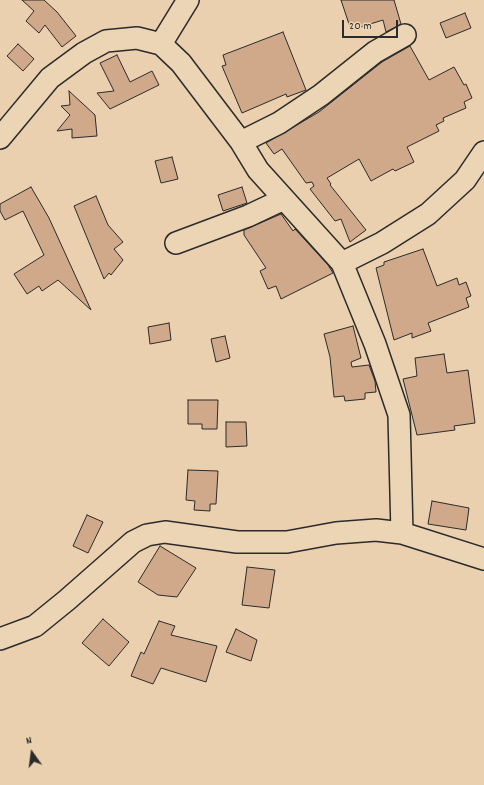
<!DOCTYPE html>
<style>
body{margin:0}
#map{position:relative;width:484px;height:785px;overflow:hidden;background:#ebd0af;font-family:Dekko,sans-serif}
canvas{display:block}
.north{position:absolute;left:12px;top:733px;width:40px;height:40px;-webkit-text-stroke:3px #ebd5b4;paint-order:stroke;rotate:346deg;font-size:11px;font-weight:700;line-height:16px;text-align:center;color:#2b2b2b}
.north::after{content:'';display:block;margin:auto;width:14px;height:18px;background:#2b2b2b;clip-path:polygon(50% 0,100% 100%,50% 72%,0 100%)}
.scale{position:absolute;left:342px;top:20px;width:56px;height:18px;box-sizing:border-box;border:2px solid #2b2b2b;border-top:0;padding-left:5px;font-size:12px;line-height:14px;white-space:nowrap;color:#2b2b2b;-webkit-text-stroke:3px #ebd5b4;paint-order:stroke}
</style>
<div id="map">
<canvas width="484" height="785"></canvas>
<div class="north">N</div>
<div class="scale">20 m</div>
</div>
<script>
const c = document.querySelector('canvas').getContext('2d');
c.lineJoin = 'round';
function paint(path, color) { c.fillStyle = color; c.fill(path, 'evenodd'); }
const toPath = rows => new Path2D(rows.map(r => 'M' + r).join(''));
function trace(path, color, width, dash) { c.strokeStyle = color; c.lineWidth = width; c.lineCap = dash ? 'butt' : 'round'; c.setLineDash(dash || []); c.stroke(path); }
const building = toPath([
 [22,0,44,0,57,12,76,36,62,47,45,25,39,33,26,21,34,11,22,0],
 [341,0,394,0,401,24,386,32,383,20,351,30,341,0],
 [465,13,471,28,446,38,440,23,465,13],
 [283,32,306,90,287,97,286,94,242,113,222,66,226,65,223,55,283,32],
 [18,44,34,59,23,71,7,56,18,44],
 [410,46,429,80,454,67,464,85,466,84,472,98,464,102,466,108,443,118,444,121,436,125,439,131,407,147,414,162,395,171,393,169,371,181,359,159,327,178,331,184,330,185,366,230,350,242,341,219,335,221,310,189,314,186,312,182,306,183,282,149,274,154,266,143,319,112,382,62,410,46],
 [117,55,130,82,152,71,159,85,110,109,97,93,114,91,100,63,117,55],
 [69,91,95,115,97,136,72,138,72,129,57,131,70,115,61,106,70,105,69,91],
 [172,157,178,179,161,183,155,161,172,157],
 [31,187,49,218,91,310,58,280,42,291,39,286,27,294,14,274,44,255,23,211,5,220,0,211,0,204,31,187],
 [242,187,247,203,223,211,218,195,242,187],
 [96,196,108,225,123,242,114,249,123,260,111,275,109,273,104,279,74,206,96,196],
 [281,214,293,231,295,229,328,265,333,273,281,299,276,286,268,289,260,271,266,268,244,235,244,230,281,214],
 [423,249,437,286,457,278,459,285,466,282,471,296,466,298,469,307,428,323,431,331,412,338,412,333,394,340,376,268,384,265,384,262,423,249],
 [169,323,171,340,150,344,148,327,169,323],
 [353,326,361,358,351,362,352,367,369,365,375,381,376,392,365,393,365,399,345,401,344,396,334,397,330,357,324,334,353,326],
 [225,336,230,358,216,362,211,339,225,336],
 [444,354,447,373,468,370,475,423,454,426,455,430,417,435,403,379,417,376,415,358,444,354],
 [188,400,218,400,217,429,202,429,202,424,188,424,188,400],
 [226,422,246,422,247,446,226,447,226,422],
 [188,470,218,471,216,504,210,504,210,511,194,510,195,501,186,500,188,470],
 [432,501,469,508,466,530,428,524,432,501],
 [87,515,103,522,88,553,73,546,87,515],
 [160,546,196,568,177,597,158,595,138,582,160,546],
 [247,567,275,570,269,608,242,605,247,567],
 [103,619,129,642,109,666,82,643,103,619],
 [159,621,175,626,171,635,217,646,206,682,161,668,153,684,131,676,141,652,144,654,159,621],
 [236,629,257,640,251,661,226,652,236,629]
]);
const minor = toPath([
 [161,44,188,0],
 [0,138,50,78,84,53,106,41,137,38,161,44,181,63,241,142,258,170,342,263,375,344,399,415,402,533],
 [241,142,279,123,321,95,375,52,405,35],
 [176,243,248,216,284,199],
 [342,263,382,243,428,214,465,180,484,152],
 [0,639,35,626,67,600,133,542,147,535,165,532,237,542,287,542,336,533,376,530,402,533,484,559]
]);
paint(building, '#cfa98a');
trace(building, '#2b2b2b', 1);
trace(minor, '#2b2b2b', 24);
trace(minor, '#ebd5b4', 21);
</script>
